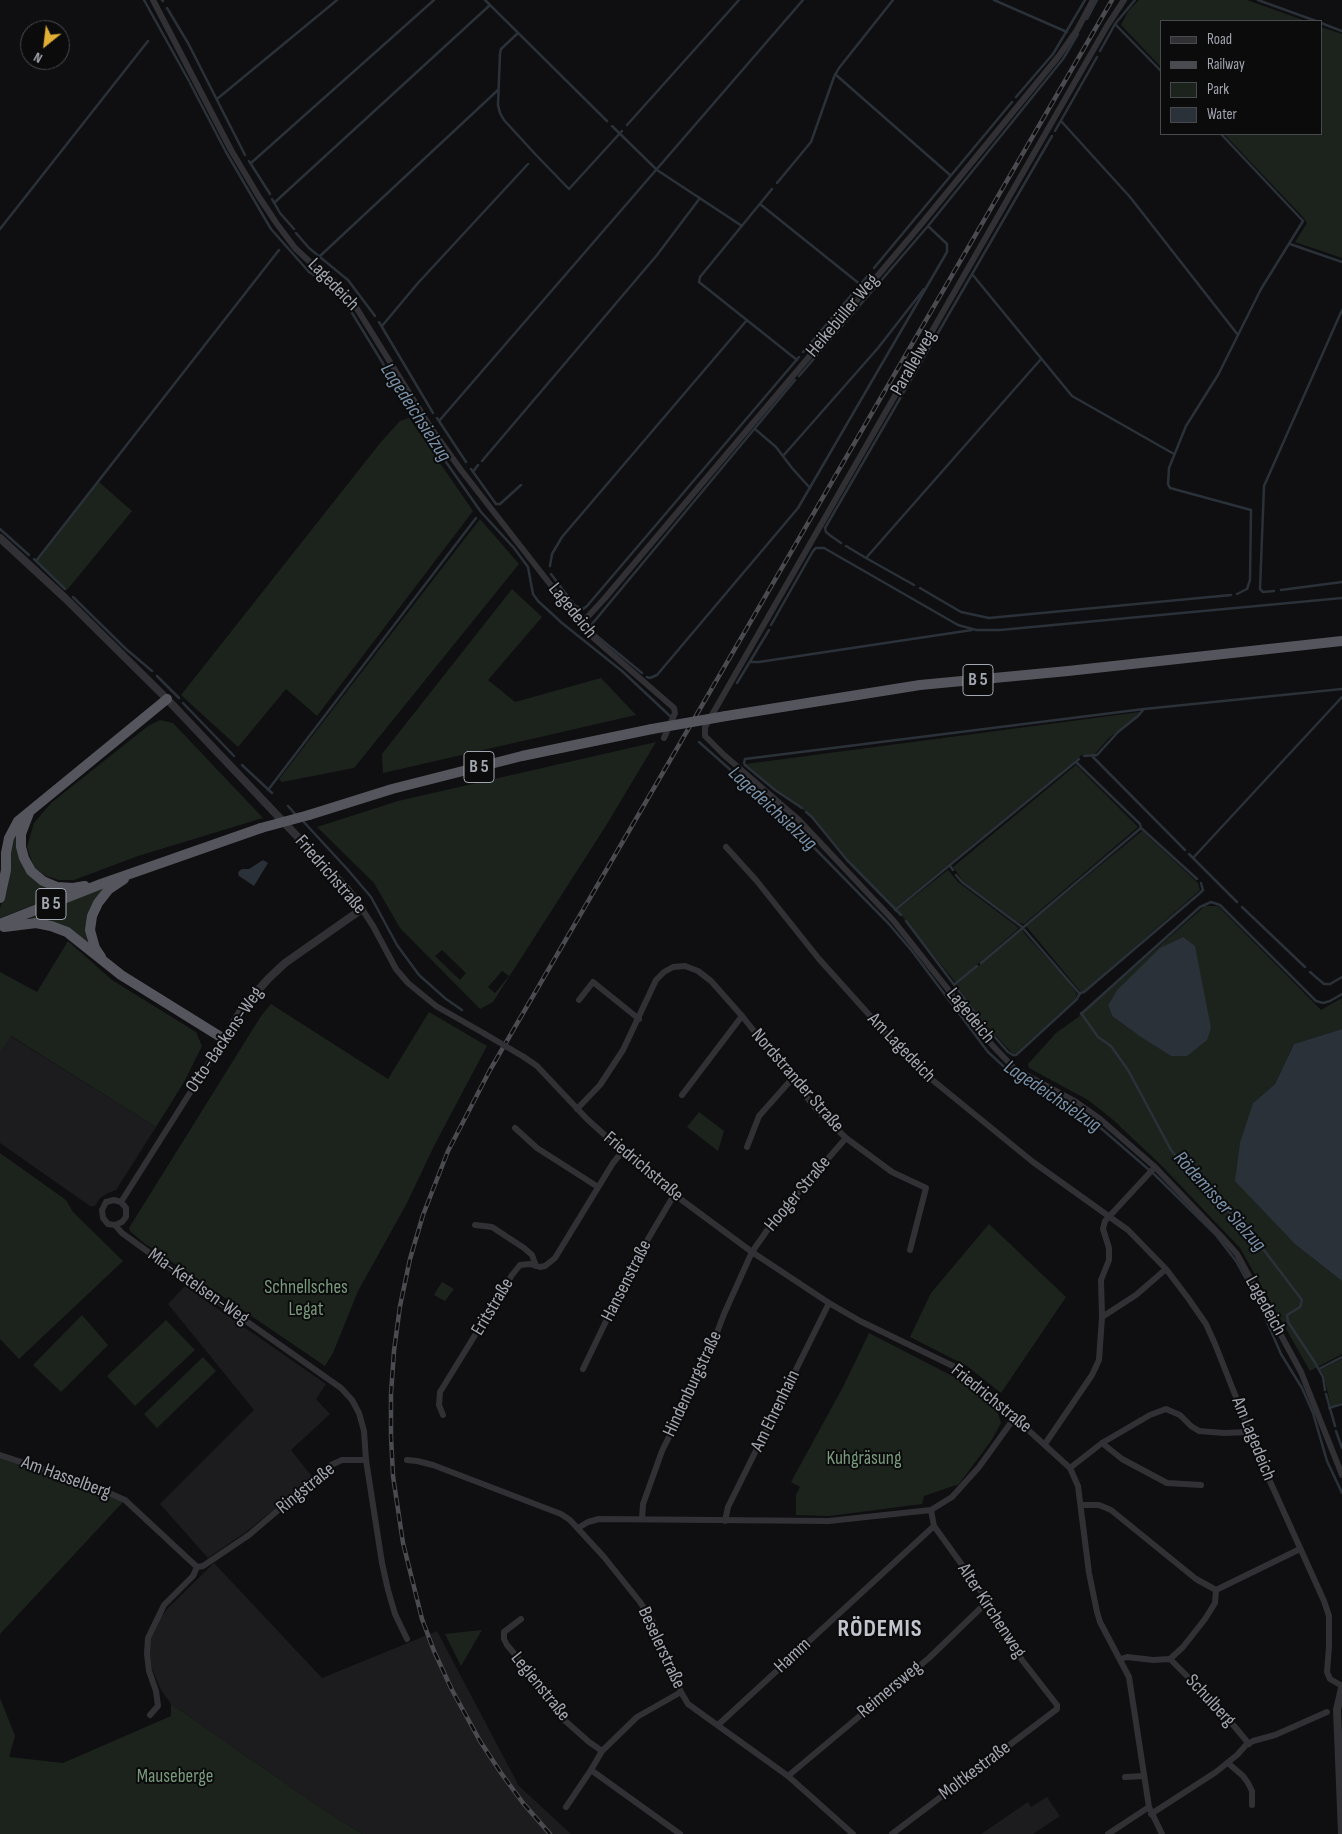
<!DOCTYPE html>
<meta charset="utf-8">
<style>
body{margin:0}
#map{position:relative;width:1342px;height:1834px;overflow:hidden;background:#0f0f11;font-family:"Sofia Sans Condensed",sans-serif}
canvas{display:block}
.legend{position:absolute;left:1160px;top:20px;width:162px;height:115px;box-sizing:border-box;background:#0b0b0c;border:1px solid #47494e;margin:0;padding:6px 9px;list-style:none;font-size:15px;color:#a2a6b0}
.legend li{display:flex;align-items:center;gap:10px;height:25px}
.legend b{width:25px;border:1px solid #47494e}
.north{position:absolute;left:20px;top:20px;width:50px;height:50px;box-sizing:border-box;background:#0b0b0c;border:1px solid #47494e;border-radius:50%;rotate:209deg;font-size:14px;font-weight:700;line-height:20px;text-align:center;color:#a2a6b0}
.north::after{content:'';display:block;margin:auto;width:18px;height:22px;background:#e2af36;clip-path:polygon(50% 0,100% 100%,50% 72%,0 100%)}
</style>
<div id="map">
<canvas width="1342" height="1834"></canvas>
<ul class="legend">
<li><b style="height:6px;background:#313135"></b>Road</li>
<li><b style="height:6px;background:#4a4b50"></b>Railway</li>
<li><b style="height:14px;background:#1c231d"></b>Park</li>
<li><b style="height:14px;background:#2a3138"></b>Water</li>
</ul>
<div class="north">N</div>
</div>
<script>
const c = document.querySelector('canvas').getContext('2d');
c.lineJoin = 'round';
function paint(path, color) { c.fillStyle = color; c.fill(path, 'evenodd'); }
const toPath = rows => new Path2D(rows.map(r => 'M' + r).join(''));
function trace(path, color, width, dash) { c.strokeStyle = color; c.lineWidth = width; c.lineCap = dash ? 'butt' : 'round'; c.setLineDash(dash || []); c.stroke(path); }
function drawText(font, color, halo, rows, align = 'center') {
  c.font = font + ' "Sofia Sans Condensed",sans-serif'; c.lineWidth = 4; c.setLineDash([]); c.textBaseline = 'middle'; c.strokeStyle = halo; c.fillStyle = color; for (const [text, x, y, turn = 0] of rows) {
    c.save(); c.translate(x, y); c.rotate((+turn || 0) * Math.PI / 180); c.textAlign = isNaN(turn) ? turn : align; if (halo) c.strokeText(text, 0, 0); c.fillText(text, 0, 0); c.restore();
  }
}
const built = toPath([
 [10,1036,156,1127,116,1190,108,1193,100,1198,95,1206,90,1206,0,1143,0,1052],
 [185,1286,326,1384,316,1399,330,1414,291,1450,313,1478,246,1532,208,1558,160,1504,254,1410,168,1304],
 [214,1563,322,1678,437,1631,519,1786,571,1834,362,1834,318,1806,171,1704,161,1690,152,1669,149,1653,150,1639,157,1622,168,1608],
 [1047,1797,1060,1816,1033,1834,981,1834,1028,1802,1031,1807]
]);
const green = toPath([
 [1139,0,1247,0,1306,21,1161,21,1161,67,1121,25,1129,10],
 [1321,27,1342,34,1342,258,1295,242,1307,223,1302,216,1224,134,1321,134],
 [409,418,473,511,317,716,286,689,238,747,181,695,381,442,400,421],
 [99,482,132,511,67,590,37,561],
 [480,519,519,564,354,768,282,782,279,779],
 [512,589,542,617,488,680,515,702,601,678,636,715,383,773,382,754],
 [1140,712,1131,721,1109,738,1094,755,1082,755,895,908,852,864,812,816,776,790,746,764],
 [160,720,173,723,263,818,138,856,74,880,59,880,46,876,34,867,27,847,34,823,51,803,148,726],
 [656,742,607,824,493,1002,480,1009,400,928,374,883,317,827,398,801],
 [442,950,466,973,460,980,435,956],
 [502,971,509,976,495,993,488,987],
 [1076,765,1138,827,1024,924,1019,923,963,881,953,867],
 [20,826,28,873,68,891,0,918,0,908,7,891,11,854,15,836],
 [1142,831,1198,883,1200,890,1084,991,1080,991,1026,926],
 [948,870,958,882,1019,928,956,983,897,910],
 [103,888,86,930,88,945,52,921,29,918],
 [1205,906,1218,906,1321,1010,1342,998,1342,1029,1294,1044,1275,1084,1253,1103,1296,1245,1342,1281,1342,1354,1310,1371,1240,1248,1160,1164,1111,1118,1088,1100,1029,1068,1028,1064,1056,1033,1077,1018],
 [1183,937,1138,1035,1112,1016,1108,1005,1117,990,1160,949],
 [1022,929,1024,933,1068,981,1077,994,1076,998,1016,1053,1013,1054,987,1026,956,985],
 [68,941,112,980,196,1032,202,1046,184,1082,156,1127,11,1036,0,1052,0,972,37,992],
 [271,1004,388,1079,429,1012,487,1046,434,1146,407,1203,358,1291,333,1353,325,1366,144,1243,131,1232,129,1228,261,1016],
 [699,1112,724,1131,718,1151,687,1127],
 [0,1153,66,1200,73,1212,123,1261,19,1359,0,1339],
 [989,1224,1066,1297,1001,1393,967,1366,910,1337,931,1293],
 [442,1282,454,1289,445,1301,434,1295],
 [82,1315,108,1345,61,1392,33,1365],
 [166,1320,195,1350,135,1406,107,1376],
 [869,1333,960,1380,996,1408,1001,1423,991,1441,959,1484,924,1496,922,1504,829,1516,796,1515,796,1495,800,1487,791,1482,844,1385],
 [203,1357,216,1371,157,1428,144,1414],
 [1342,1359,1342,1402,1331,1407,1324,1376,1320,1370],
 [0,1456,90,1486,124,1501,0,1634],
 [482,1630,461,1666,445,1634],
 [0,1698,15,1736,9,1757,63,1763,171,1716,171,1704,318,1806,362,1834,0,1834]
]);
const water = toPath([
 [263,860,268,863,254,886,239,876,238,873,240,870,243,869,249,869],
 [1183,937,1195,946,1211,1028,1207,1040,1187,1056,1171,1056,1138,1035,1112,1016,1108,1005,1117,990,1160,948],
 [1342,1029,1342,1281,1296,1245,1235,1181,1240,1143,1253,1103,1275,1084,1294,1044]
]);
const stream = toPath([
 [144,0,189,81],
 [162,0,163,1],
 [485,0,607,121],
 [994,0,1067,32],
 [1258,0,1316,21],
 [167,8,188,43,245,155],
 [1087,19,1097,0],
 [1321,23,1342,31],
 [1115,24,1161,71],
 [518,33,501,49,500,54,498,105,500,113,504,120,536,155,569,189,622,131],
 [1100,51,1115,24,1135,0],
 [835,74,950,175],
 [190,83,226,152,271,229,309,272,328,284,349,308,425,432,481,512,514,548,528,567,533,594,538,601,562,623,622,671,670,716],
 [1016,97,1053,54,1085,0],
 [217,99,337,0],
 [1061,121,1130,197,1238,335],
 [627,125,739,0],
 [612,126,657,170,742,226],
 [1055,131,1097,57],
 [1221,134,1303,221,1261,289,1218,375,1186,426,1169,468,1168,484,1170,488,1251,510,1250,580,1247,589,1237,594],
 [249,161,270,194],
 [251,163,434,0],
 [777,183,811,142,834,77,839,68,893,0],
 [772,189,700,277,699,282,797,360],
 [272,199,280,213,294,229],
 [274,203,490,5],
 [760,204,861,285],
 [0,229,148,41],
 [296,233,309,248,348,280,375,316],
 [1290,244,1342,262],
 [320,256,498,90],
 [874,268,1012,102],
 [972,274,1072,396,1174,454],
 [379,322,433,413],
 [382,326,418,283,528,164],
 [803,352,870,273],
 [799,376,928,226,1063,59,1078,34],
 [437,418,466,462],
 [439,421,803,0],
 [755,429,776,447,792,468,810,488],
 [783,456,878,348,924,289],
 [482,461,657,255,700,198],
 [471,469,496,504,500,504,521,485],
 [473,472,478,465],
 [0,529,29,555],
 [841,543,831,536,826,532,825,528,1052,136],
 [846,546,866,558,1041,359],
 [866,558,914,585],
 [34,559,65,589],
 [36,561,279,250],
 [550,566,552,554,562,537,747,320],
 [551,574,575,606,583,609,587,606,799,357],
 [920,588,961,612,989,618,1231,595],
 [1281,590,1342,582],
 [1274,591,1263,592,1260,589,1264,486,1342,310],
 [73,597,126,649,152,671],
 [771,625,813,551,816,548,824,548,958,625,976,630,1000,630,1342,598],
 [751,662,759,662,972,630],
 [642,673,597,636,592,630,592,624,795,380],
 [157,676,179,698],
 [647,677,650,678,657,675,798,508,947,252,947,244,928,226],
 [737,683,769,630],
 [183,703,234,756],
 [699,742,786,819,889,924,912,951,988,1052,1013,1075,1081,1111,1155,1175,1215,1234,1236,1261,1258,1301,1281,1354,1302,1388,1313,1413,1327,1461,1342,1493],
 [1084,756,1097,755,1118,732,1138,716,1144,709],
 [1093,757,1185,850],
 [1076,762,1140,824,1141,828,1197,879],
 [242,765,272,793],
 [268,790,476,518],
 [288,806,296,815],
 [802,808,775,790,745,765,744,763,745,759,1144,709,1342,689],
 [806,812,812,817,847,860,901,915],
 [302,820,348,870,371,897,397,945,419,975,446,999,462,1010],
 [1189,854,1237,902],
 [1193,858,1342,697],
 [950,866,953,870],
 [956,875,962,882,1022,927,1080,994],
 [1242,907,1305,967],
 [895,910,1079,759],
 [906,921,986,1027,1008,1052,1013,1055,1016,1055,1077,999,1080,993,1084,992,1200,893,1203,890,1201,883],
 [981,963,1141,828],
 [1310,972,1324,984,1330,984,1342,977],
 [955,984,977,966],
 [1081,1013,1098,1037,1111,1046,1128,1070,1171,1150,1198,1183,1219,1204,1244,1224,1302,1300,1300,1307,1287,1315,1288,1322,1314,1361,1323,1377,1325,1390],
 [1081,1014,1200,907,1211,902,1220,905,1316,1001,1323,1003,1330,1001,1342,994],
 [1319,1369,1342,1357],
 [1326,1394,1335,1426],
 [1329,1408,1342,1404],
 [1336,1431,1342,1448]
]);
const minor = toPath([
 [153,0,231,150,259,197,277,224,295,248,312,264,336,283,354,304,431,428,461,470,589,634,674,708,675,713,664,738],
 [1124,0,1107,26,705,727,705,736,724,755,799,820,893,920,993,1046,1015,1069,1076,1102,1100,1119,1155,1167,1221,1236,1237,1254,1301,1372,1342,1475],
 [581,624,605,598,918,228,1058,57,1077,30,1093,0],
 [726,847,756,880,819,959,891,1039,930,1078,1033,1162,1128,1230,1166,1269,1188,1298,1206,1324,1215,1344,1264,1468,1324,1601,1329,1616,1329,1647,1327,1672,1330,1679,1342,1686],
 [362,909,373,926,396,969,408,983,436,1006,485,1034],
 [579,1000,593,982,639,1019],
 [524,1057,537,1066,587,1119,652,1178,752,1252,829,1303,860,1321,953,1366,982,1388,1070,1468,1078,1486,1089,1573,1097,1612,1100,1622,1129,1677,1149,1807,1162,1834],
 [682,1095,742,1016],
 [577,1109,600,1085,623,1050,656,980,664,972,673,967,685,966,698,971,711,981,742,1016,816,1109,846,1138,892,1172,926,1188,910,1250],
 [515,1128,537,1148,598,1187],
 [747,1147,759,1116,791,1080],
 [121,1202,224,1039],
 [115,1225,122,1222,126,1217,126,1208,121,1202,114,1200,106,1202,102,1210,103,1218,108,1224,115,1225,122,1233,158,1259,341,1388,352,1400,359,1413,364,1431,366,1460],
 [475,1225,492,1227,524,1248,532,1255,536,1266],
 [1102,1317,1136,1295,1166,1269],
 [583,1369,635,1261,674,1195],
 [443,1415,439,1405,440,1392,512,1275,520,1265,530,1264,540,1267,545,1266,555,1258,613,1163,622,1152],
 [1102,1443,1122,1459,1167,1483,1201,1485],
 [1045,1444,1092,1375,1099,1360,1102,1317,1101,1280,1109,1260,1109,1248,1103,1229,1105,1221,1155,1167],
 [0,1455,91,1485,125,1500,197,1567],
 [407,1460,417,1461,433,1465,561,1514,570,1520,604,1557,640,1602,652,1620,681,1692,688,1704,788,1776,853,1834],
 [1070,1468,1102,1443,1150,1415,1166,1409,1180,1415,1191,1426,1199,1431,1224,1433,1250,1432],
 [1082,1505,1099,1505,1111,1510,1196,1579,1216,1590],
 [642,1519,643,1504,662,1451,705,1364,724,1314,752,1252,775,1219,846,1138],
 [725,1521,728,1507,829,1303],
 [578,1528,588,1522,599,1519,829,1521,931,1510,952,1497,979,1467,1015,1417],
 [197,1567,203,1566,249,1535,331,1465,342,1460,366,1460,382,1563,388,1590,395,1614,407,1639],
 [521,1619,504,1632,504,1639,507,1645,530,1672,562,1718,589,1742,602,1751],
 [1121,1659,1127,1657,1153,1660,1170,1659,1183,1647,1205,1619,1215,1603,1216,1590,1300,1549],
 [1170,1659,1220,1709,1249,1744],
 [150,1715,158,1706,156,1691,149,1671,147,1654,148,1638,164,1605,193,1576,197,1567],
 [718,1725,934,1526],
 [1228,1763,1243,1776,1248,1783,1252,1791,1252,1805],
 [591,1770,680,1834],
 [788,1776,929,1658,988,1601],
 [1125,1777,1144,1776],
 [566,1807,591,1770,602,1751,637,1717,681,1692],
 [1151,1814,1216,1772,1237,1755,1246,1745,1253,1741,1275,1735,1327,1712],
 [892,1834,1057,1709,1057,1705,1022,1660,988,1601,934,1526,931,1510],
 [1108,1834,1149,1807]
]);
const tertiary = toPath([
 [0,538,65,598,167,699,347,889,362,909,285,963,269,978,243,1007,224,1039],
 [1342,1688,1337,1710,1342,1833]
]);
const trunk = toPath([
 [726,716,920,685,1068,671,1342,641],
 [29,813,21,834,21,847,24,858,31,871,43,881,57,887,73,888,85,886],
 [309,815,392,789,522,756,652,729],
 [0,898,6,870,6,853,9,838,18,821,167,699],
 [0,924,101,884,261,828],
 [4,927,36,923,51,926,67,932,121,975,224,1039],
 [101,957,95,948,90,930,92,916,98,903,109,889,124,879]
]);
const rail = toPath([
 [550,1834,523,1803,501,1773,480,1741,452,1690,434,1651,422,1619,403,1543,393,1476,391,1436,391,1394,394,1351,400,1306,410,1259,423,1215,448,1151,490,1070,1112,0]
]);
const minorBridge = toPath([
 [485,1034,524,1057]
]);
const trunkBridge = toPath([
 [652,729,726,716],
 [261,828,309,815]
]);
const shields = [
 [978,680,30],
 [479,767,30],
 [51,904,30]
];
const shieldNames = [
 ["B 5",978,680],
 ["B 5",479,767],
 ["B 5",51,904]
];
const streetNames = [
 ["Lagedeich",333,285,46],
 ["Heikebüller Weg",843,316,-50],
 ["Parallelweg",914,363,-60],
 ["Lagedeich",572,611,51],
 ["Friedrichstraße",330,875,49],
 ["Lagedeich",970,1016,51],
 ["Otto-Backens-Weg",225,1040,-56],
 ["Am Lagedeich",901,1048,46],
 ["Nordstrander Straße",797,1081,49],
 ["Friedrichstraße",643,1167,40],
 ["Hooger Straße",798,1194,-50],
 ["Hansenstraße",627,1281,-63],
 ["Mia-Ketelsen-Weg",198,1287,35],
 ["Lagedeich",1265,1306,61],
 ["Eritstraße",493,1307,-59],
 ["Hindenburgstraße",693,1384,-65],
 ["Friedrichstraße",991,1399,39],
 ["Am Ehrenhain",776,1411,-64],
 ["Am Lagedeich",1253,1439,68],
 ["Am Hasselberg",66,1478,20],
 ["Ringstraße",306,1489,-39],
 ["Alter Kirchenweg",991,1611,57],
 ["Beselerstraße",661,1648,65],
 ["Hamm",793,1656,-43],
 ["Legienstraße",540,1687,51],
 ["Reimersweg",890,1690,-40],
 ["Schulberg",1210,1701,47],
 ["Moltkestraße",975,1771,-37]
];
const parkNames = [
 ["Schnellsches",306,1288],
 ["Legat",306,1310],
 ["Kuhgräsung",864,1459],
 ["Mauseberge",175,1777]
];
const waterNames = [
 ["Lagedeichsielzug",415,413,57],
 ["Lagedeichsielzug",772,809,43],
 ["Lagedeichsielzug",1052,1097,34],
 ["Rödemisser Sielzug",1219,1202,48]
];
const districtNames = [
 ["RÖDEMIS",880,1630]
];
paint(built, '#1c1c1e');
paint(green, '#1c231d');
paint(water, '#2a3138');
trace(stream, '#2a3138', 2.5);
trace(minor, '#313135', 6);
trace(tertiary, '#313135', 8);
trace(trunk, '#55565d', 10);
trace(rail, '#4a4b50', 4.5);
trace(rail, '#0b0b0c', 2.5, [8]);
trace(minorBridge, '#313135', 6);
trace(trunkBridge, '#55565d', 10);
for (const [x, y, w] of shields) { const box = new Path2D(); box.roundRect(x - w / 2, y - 15.5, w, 31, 4); c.fillStyle = '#0b0b0c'; c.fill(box); trace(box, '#a2a6b0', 1); }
drawText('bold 18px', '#a2a6b0', null, shieldNames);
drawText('19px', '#a2a6b0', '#0b0b0c', streetNames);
drawText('19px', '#7a9a7d', '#0b0b0c', parkNames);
drawText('italic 20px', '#7a92aa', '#0b0b0c', waterNames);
c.letterSpacing = '1px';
drawText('bold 24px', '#c2c5cd', '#0b0b0c', districtNames);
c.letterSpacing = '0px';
</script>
